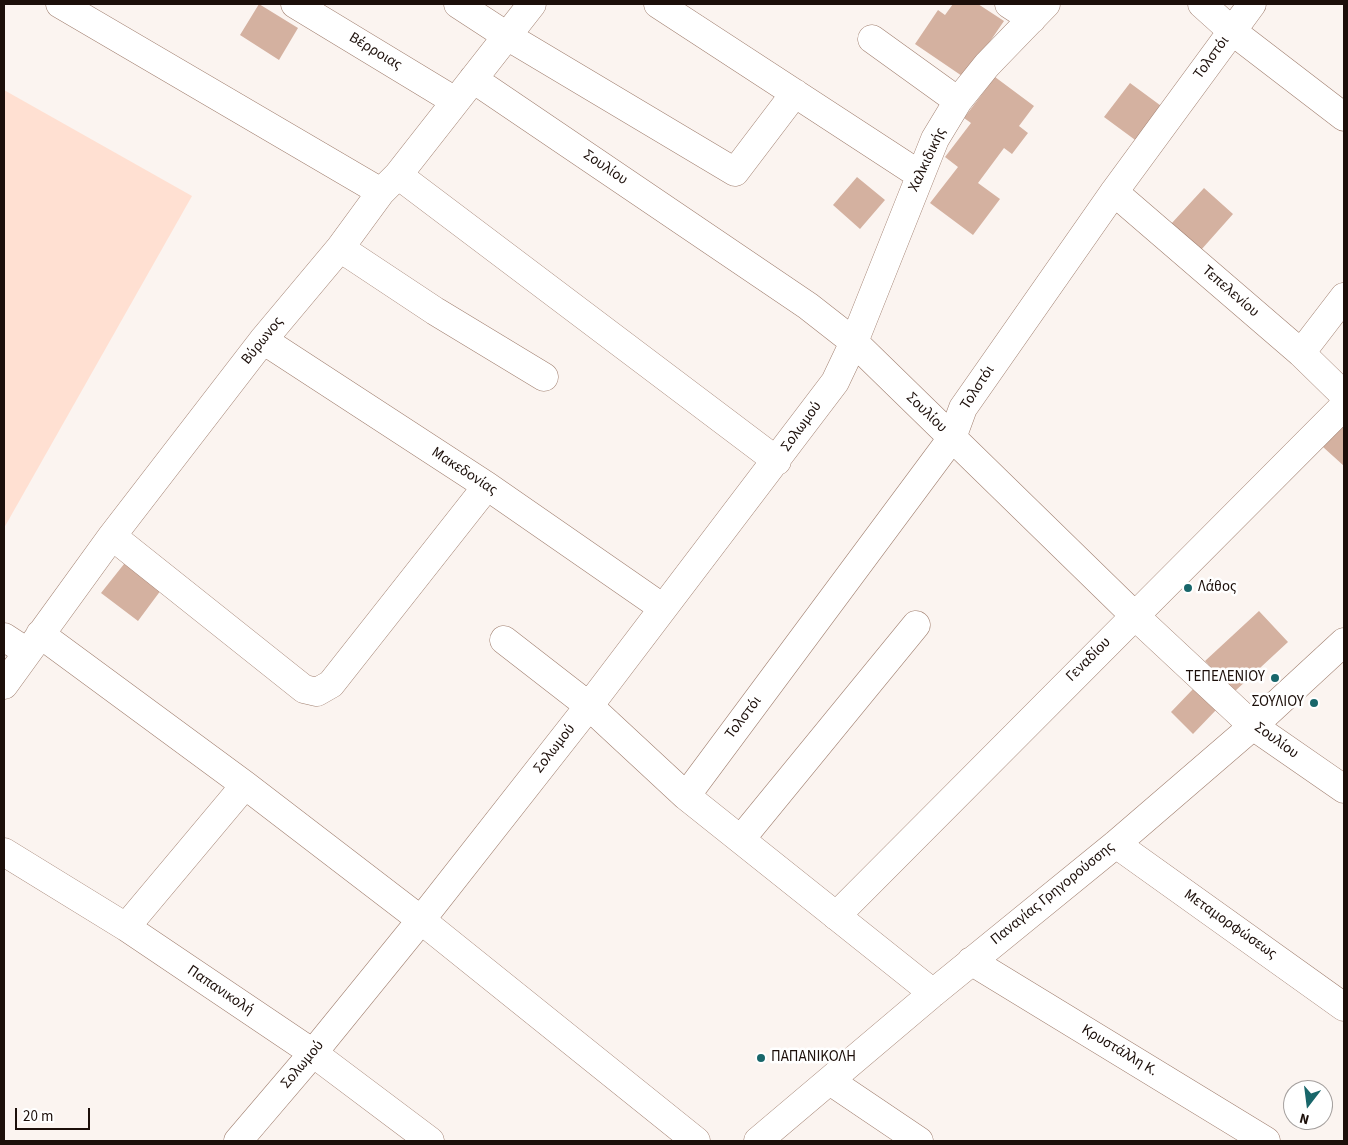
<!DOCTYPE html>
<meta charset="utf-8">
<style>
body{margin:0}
#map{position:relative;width:1348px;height:1145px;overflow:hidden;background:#fbf4f0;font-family:"Source Sans 3",sans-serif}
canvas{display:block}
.frame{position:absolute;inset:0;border:5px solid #1c0f0a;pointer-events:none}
.north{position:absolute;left:1283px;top:1080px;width:50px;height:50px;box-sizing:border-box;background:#fff;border:1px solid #a49f9d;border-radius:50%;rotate:195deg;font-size:14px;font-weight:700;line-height:20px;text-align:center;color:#1c0f0a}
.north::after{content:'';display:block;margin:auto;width:18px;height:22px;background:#18666a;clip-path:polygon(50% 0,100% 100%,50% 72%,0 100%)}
.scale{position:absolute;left:15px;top:1108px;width:75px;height:22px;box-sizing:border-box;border:2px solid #1c0f0a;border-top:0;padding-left:6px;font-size:15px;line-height:18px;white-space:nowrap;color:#1c0f0a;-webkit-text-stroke:4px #fff;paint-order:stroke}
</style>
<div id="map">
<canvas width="1348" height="1145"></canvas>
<div class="frame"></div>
<div class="north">N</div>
<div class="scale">20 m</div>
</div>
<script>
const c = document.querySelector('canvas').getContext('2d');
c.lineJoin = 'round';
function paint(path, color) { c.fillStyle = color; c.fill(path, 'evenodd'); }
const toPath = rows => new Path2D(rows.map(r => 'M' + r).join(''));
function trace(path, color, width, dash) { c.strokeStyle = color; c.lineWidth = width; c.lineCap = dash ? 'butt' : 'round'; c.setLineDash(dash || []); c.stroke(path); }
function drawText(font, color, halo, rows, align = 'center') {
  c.font = font + ' "Source Sans 3",sans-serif'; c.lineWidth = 5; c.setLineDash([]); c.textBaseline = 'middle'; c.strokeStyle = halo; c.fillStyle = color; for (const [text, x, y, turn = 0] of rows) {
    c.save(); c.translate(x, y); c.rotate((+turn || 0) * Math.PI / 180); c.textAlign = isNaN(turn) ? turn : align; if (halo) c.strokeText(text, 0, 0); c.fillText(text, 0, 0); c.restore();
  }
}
const green = toPath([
 [4,90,192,196,4,528]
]);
const building = toPath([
 [259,4,298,28,279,60,240,35],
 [953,4,978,4,1004,21,965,78,915,44,938,10,945,15],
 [995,77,1034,106,1019,126,1028,133,1012,154,1004,148,978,183,1000,199,973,235,930,203,958,167,945,157,971,123,964,118],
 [1130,83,1168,111,1142,145,1104,117],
 [857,177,885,200,860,229,833,205],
 [1204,188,1233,214,1201,250,1171,224],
 [1344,424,1344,466,1323,447],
 [128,559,164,586,138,621,101,593],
 [1259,611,1288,642,1234,692,1205,661],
 [1194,688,1216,710,1193,734,1171,712]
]);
const minor = toPath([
 [60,4,381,192],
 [295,4,455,101],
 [458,4,507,36,735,172,795,93],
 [658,4,920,175],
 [1009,4,1032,19],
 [1202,4,1232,31,1344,117],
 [872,39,958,101],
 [473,79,808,306,854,342,1134,615,1253,726,1344,789],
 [398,175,777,461],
 [1114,192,1301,353,1344,395],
 [340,248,435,311,544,377],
 [263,340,487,486,663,608],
 [1301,353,1344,297],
 [112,536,304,689,317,692,331,684,487,486],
 [40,634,245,785,421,920,696,1141],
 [4,637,27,652],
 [504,640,589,706,686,796,933,993],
 [4,685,112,536,263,340,340,248,381,192,398,175,532,4],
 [686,796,952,438,963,408,1114,192,1252,4],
 [741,839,916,625],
 [1116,844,1344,1007],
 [4,852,126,927,313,1053,430,1141],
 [836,916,1344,406],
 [126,927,245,785],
 [971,961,1266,1141],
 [830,1081,919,1141],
 [238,1141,313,1053,421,920,589,706,835,382,854,342,935,139,958,101,987,65,1046,4],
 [758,1141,933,993,1116,844,1253,726,1344,642]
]);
const markers = [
 [1188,588,5,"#18666a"],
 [1275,678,5,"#18666a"],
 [1314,703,5,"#18666a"],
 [761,1058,5,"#18666a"]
];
const streetNames = [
 ["Βέρροιας",375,52,31],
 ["Τολστόι",1212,58,-54],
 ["Χαλκιδικής",928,160,-65],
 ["Σουλίου",605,168,34],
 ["Τεπελενίου",1230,292,41],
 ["Βύρωνος",263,341,-51],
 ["Τολστόι",978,388,-57],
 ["Σουλίου",926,413,44],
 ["Σολωμού",802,427,-54],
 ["Μακεδονίας",464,472,33],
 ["Γεναδίου",1089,660,-45],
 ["Τολστόι",744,718,-53],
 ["Σουλίου",1276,741,36],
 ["Σολωμού",555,749,-52],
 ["Παναγίας Γρηγορούσσης",1053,894,-39],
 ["Μεταμορφώσεως",1230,925,35],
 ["Παπανικολή",220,991,34],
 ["Κρυστάλλη Κ.",1119,1051,31],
 ["Σολωμού",303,1065,-50]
];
const poiNames = [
 ["Λάθος",1198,588],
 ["ΤΕΠΕΛΕΝΙΟΥ",1265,678,"right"],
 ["ΣΟΥΛΙΟΥ",1304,703,"right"],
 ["ΠΑΠΑΝΙΚΟΛΗ",771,1058]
];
paint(green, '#ffe0d2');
paint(building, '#d4b1a0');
trace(minor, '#a07f6f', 29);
trace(minor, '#fff', 28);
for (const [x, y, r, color] of markers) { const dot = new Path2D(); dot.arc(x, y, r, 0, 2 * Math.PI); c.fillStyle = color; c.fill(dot); trace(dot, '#fff', 2); }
drawText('15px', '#1c0f0a', '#fff', streetNames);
drawText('15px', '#1c0f0a', '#fff', poiNames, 'left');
</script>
